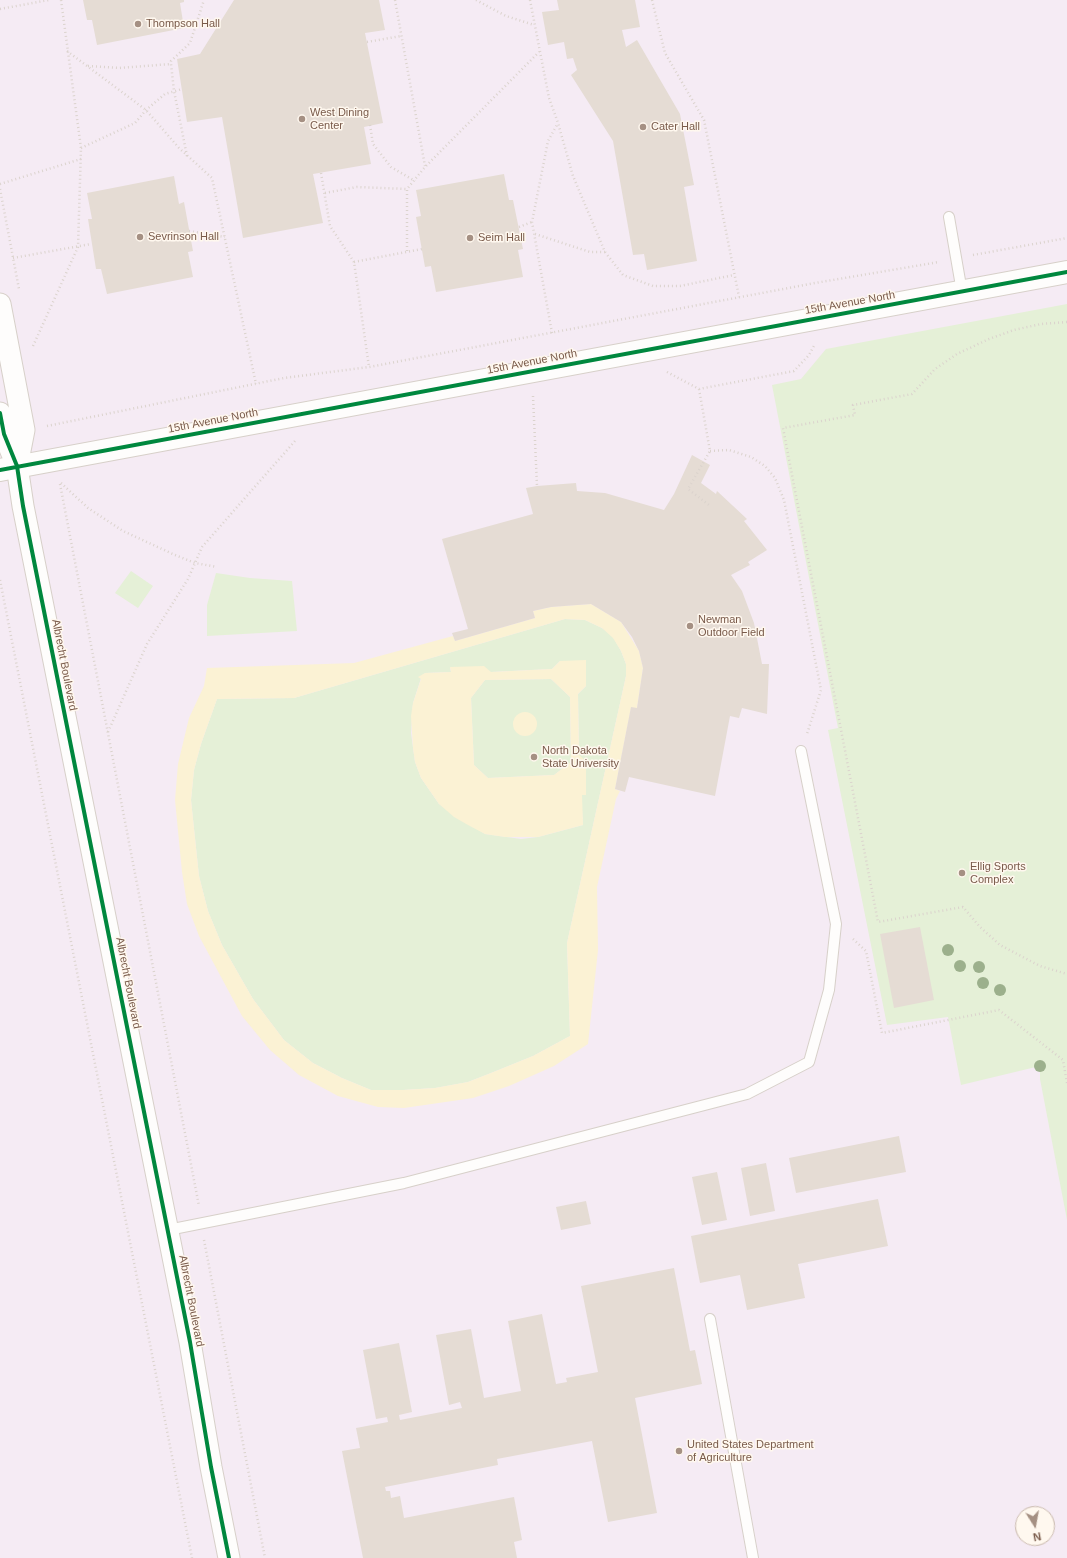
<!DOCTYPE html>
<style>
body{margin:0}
#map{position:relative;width:1067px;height:1558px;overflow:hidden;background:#f8f4ec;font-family:Helvetica,sans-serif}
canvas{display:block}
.north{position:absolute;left:1015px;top:1506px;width:40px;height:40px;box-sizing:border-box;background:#fff8ef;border:1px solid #c9b9ad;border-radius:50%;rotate:169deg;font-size:11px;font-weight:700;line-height:16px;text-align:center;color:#795a4a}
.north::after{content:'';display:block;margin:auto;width:14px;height:18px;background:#a59083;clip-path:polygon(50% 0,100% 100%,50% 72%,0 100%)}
</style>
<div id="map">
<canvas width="1067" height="1558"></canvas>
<div class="north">N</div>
</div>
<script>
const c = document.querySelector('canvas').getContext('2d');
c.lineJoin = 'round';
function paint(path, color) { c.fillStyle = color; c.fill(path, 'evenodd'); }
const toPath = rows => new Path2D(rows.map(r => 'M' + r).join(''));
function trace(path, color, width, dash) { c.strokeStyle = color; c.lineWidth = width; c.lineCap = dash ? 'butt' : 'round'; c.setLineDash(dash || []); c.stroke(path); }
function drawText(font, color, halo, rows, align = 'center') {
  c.font = font + ' Helvetica,sans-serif'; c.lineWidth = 3; c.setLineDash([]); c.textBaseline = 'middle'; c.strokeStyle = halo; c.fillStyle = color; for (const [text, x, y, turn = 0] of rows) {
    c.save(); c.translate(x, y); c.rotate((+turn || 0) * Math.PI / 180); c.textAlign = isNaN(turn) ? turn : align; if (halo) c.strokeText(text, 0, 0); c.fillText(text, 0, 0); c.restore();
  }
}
const education = toPath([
 [0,0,1067,0,1067,1558,0,1558],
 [1023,1514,1047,1514,1047,1538,1023,1538]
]);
const green = toPath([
 [1067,304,1067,1220,1040,1079,1040,1066,961,1085,948,1017,887,1025,828,730,838,728,772,385,801,379,826,349],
 [131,571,153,586,138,608,115,593],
 [216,573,250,578,292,581,297,631,207,636,207,605],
 [565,619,585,620,602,628,613,637,621,651,626,664,626,676,567,943,570,1036,533,1056,491,1073,468,1082,435,1088,403,1090,371,1090,342,1078,313,1063,284,1040,253,999,222,945,208,911,199,876,191,800,194,770,201,744,217,699,294,698],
 [560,661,586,686,578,694,579,755,585,795,581,795,583,825,538,837,521,839,485,834,439,804,421,778,415,762,411,733,413,703,421,678,425,673,451,672,450,668,491,672,552,669],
 [551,679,570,697,571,762,554,775,488,778,474,765,471,698,485,680]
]);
const sand = toPath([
 [591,604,621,622,639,651,643,668,637,708,631,708,615,789,620,791,616,799,597,887,598,950,588,1044,554,1066,509,1086,473,1098,404,1108,378,1107,338,1096,299,1075,270,1050,242,1016,199,936,187,904,182,872,175,800,178,764,189,718,204,686,207,668,354,663,453,636,455,641,535,618,533,611,551,607],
 [565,619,585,620,602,628,613,638,621,651,626,664,626,676,567,943,570,1036,533,1056,491,1073,468,1082,435,1088,403,1090,371,1090,342,1078,313,1063,284,1040,253,999,222,945,208,911,199,876,191,800,194,770,201,744,217,699,294,698],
 [586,660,586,686,578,694,579,755,586,761,586,795,582,795,583,825,538,837,505,837,485,834,468,825,454,817,439,804,421,778,415,762,413,748,411,716,413,703,421,679,418,677,425,673,451,672,450,667,484,666,491,672,552,669,560,661],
 [551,679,570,697,571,762,554,775,488,778,474,765,471,698,485,680],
 '513 724a12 12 0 1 1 24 0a12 12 0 1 1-24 0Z'
]);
const building = toPath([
 [83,0,184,0,184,2,180,3,184,28,97,45,92,20,87,20],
 [234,0,379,0,385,30,365,33,383,123,364,127,371,164,313,174,323,223,243,238,222,117,187,122,177,59,200,54],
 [557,0,635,0,640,27,622,30,626,47,637,40,680,114,694,185,684,187,697,261,647,270,644,254,633,255,613,141,571,75,577,70,573,58,567,59,564,42,548,45,542,12,559,10],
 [504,174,509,200,513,200,523,249,518,250,523,277,436,292,431,266,425,267,416,217,421,216,416,190],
 [174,176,179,204,184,202,193,251,188,252,193,277,107,294,101,269,96,269,88,219,92,219,87,193],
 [692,455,710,465,701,483,716,494,717,491,747,519,744,521,767,550,748,562,750,565,731,575,742,591,754,623,762,664,769,664,767,714,742,708,739,718,730,716,715,796,629,777,625,792,615,789,631,707,637,708,643,668,639,651,632,637,621,622,591,604,551,607,533,611,535,618,455,641,452,633,468,629,442,539,533,514,526,488,537,486,576,483,577,491,605,493,664,510,674,494],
 [920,927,934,1000,894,1008,880,934],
 [899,1136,906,1172,796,1193,789,1158],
 [766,1163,775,1211,750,1216,741,1168],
 [717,1172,727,1220,702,1225,692,1177],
 [878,1199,888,1246,798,1264,805,1298,747,1310,740,1275,700,1283,691,1236],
 [586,1201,591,1224,561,1230,556,1207],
 [674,1268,690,1351,695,1350,702,1384,635,1398,657,1513,608,1522,592,1441,497,1459,498,1465,385,1487,386,1491,390,1491,391,1498,400,1496,404,1518,514,1497,522,1540,514,1542,517,1558,363,1558,342,1451,360,1448,356,1428,388,1422,387,1417,376,1419,363,1350,399,1343,412,1412,399,1415,400,1420,462,1408,460,1402,449,1405,436,1335,471,1329,484,1398,521,1391,508,1321,542,1314,556,1384,567,1382,566,1378,598,1372,581,1286]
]);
const path = toPath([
 [395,0,425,166],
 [476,0,506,16,534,25],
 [530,0,549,98,558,123,573,176,605,252,623,275,653,286,680,286,734,275],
 [652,0,665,53,704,120,739,297],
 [0,9,49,0],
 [367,42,401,36],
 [67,51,146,110,179,148,212,178,256,384],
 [88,66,119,68,171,64],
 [370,125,373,144,391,167,415,181],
 [81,148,135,123,146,110,165,94,182,89],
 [187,156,174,91,171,64,171,61,190,43,204,0],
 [321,173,330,226,354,262,369,367],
 [0,184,81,159],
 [0,189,19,289],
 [325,193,357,187,407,189],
 [519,227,532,222],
 [189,231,225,237],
 [535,234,590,252,605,252],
 [407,251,407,189,425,167,539,52],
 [973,255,1067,238],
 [13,258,91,244],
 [354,262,422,249],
 [1067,322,1041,324,1014,330,989,339,957,354,935,369,912,394,853,405,855,415,783,428,878,922,963,907,980,927,1000,945,1040,966,1067,974],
 [552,333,532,222,548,141,558,123],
 [33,346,78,247,81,148,61,0],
 [667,372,699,389,794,371,809,355,815,344],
 [699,389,710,451,688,489,709,505],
 [533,396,537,486],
 [47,426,284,378,369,367,815,283,939,262],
 [710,451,729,450,751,457,765,466,775,478,784,500,821,690,807,734],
 [61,483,88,508,123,531,175,555,195,563,217,567],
 [60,484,199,1206],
 [0,580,192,1558],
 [108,732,147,644,188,579,202,547,295,441],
 [853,939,866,951,882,1033,999,1010,1063,1060,1067,1083],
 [204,1240,265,1558]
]);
const service = toPath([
 [949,217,962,292],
 [168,1230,404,1183,747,1094,809,1062,829,990,836,924,801,751],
 [710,1319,753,1558]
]);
const minor = toPath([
 [0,304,24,430,17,466],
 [0,413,4,434,17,466,23,506,190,1342,211,1467,229,1558]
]);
const tertiary = toPath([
 [0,470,1067,272]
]);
const cycleway = toPath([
 [0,413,4,434,17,466,23,506,190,1342,211,1467,229,1558],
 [0,470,1067,272]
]);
const trees = [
 [948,950],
 [960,966],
 [979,967],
 [983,983],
 [1000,990],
 [1040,1066]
];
const markers = [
 [138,24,4,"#a59083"],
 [302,119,4,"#a59083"],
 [643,127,4,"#a59083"],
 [140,237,4,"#a59083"],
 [470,238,4,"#a59083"],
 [690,626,4,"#a59083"],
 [534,757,4,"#a59083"],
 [962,873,4,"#a59083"],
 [679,1451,4,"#a59083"]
];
const poiNames = [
 ["Thompson Hall",146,24],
 ["West Dining",310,113],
 ["Center",310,126],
 ["Cater Hall",651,127],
 ["Sevrinson Hall",148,237],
 ["Seim Hall",478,238],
 ["Newman",698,620],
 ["Outdoor Field",698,633],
 ["North Dakota",542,751],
 ["State University",542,764],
 ["Ellig Sports",970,867],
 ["Complex",970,880],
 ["United States Department",687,1445],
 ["of Agriculture",687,1458]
];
const streetNames = [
 ["15th Avenue North",850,303,-10],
 ["15th Avenue North",532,362,-11],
 ["15th Avenue North",213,421,-11],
 ["Albrecht Boulevard",64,665,79],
 ["Albrecht Boulevard",128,983,79],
 ["Albrecht Boulevard",191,1301,79]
];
paint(education, '#f5ebf4');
paint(green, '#e5f0d7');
paint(sand, '#fbf2d4');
paint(building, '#e5dcd4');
trace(service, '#d7d0c9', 12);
trace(minor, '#d7d0c9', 23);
trace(tertiary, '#d7d0c9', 24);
trace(path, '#dbd3cd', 2.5, [1, 3]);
trace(service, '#fefdfc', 10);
trace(minor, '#fefdfc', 21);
trace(tertiary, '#fefdfc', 22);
trace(cycleway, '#00873e', 4);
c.fillStyle = '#9cb08c';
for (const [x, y] of trees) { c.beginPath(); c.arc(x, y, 6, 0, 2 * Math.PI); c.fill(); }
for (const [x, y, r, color] of markers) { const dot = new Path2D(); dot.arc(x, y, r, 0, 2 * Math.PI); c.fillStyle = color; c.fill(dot); trace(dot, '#fff8ef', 1.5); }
drawText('11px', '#795a4a', '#fff8ef', poiNames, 'left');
drawText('11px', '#795a4a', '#fff8ef', streetNames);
</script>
